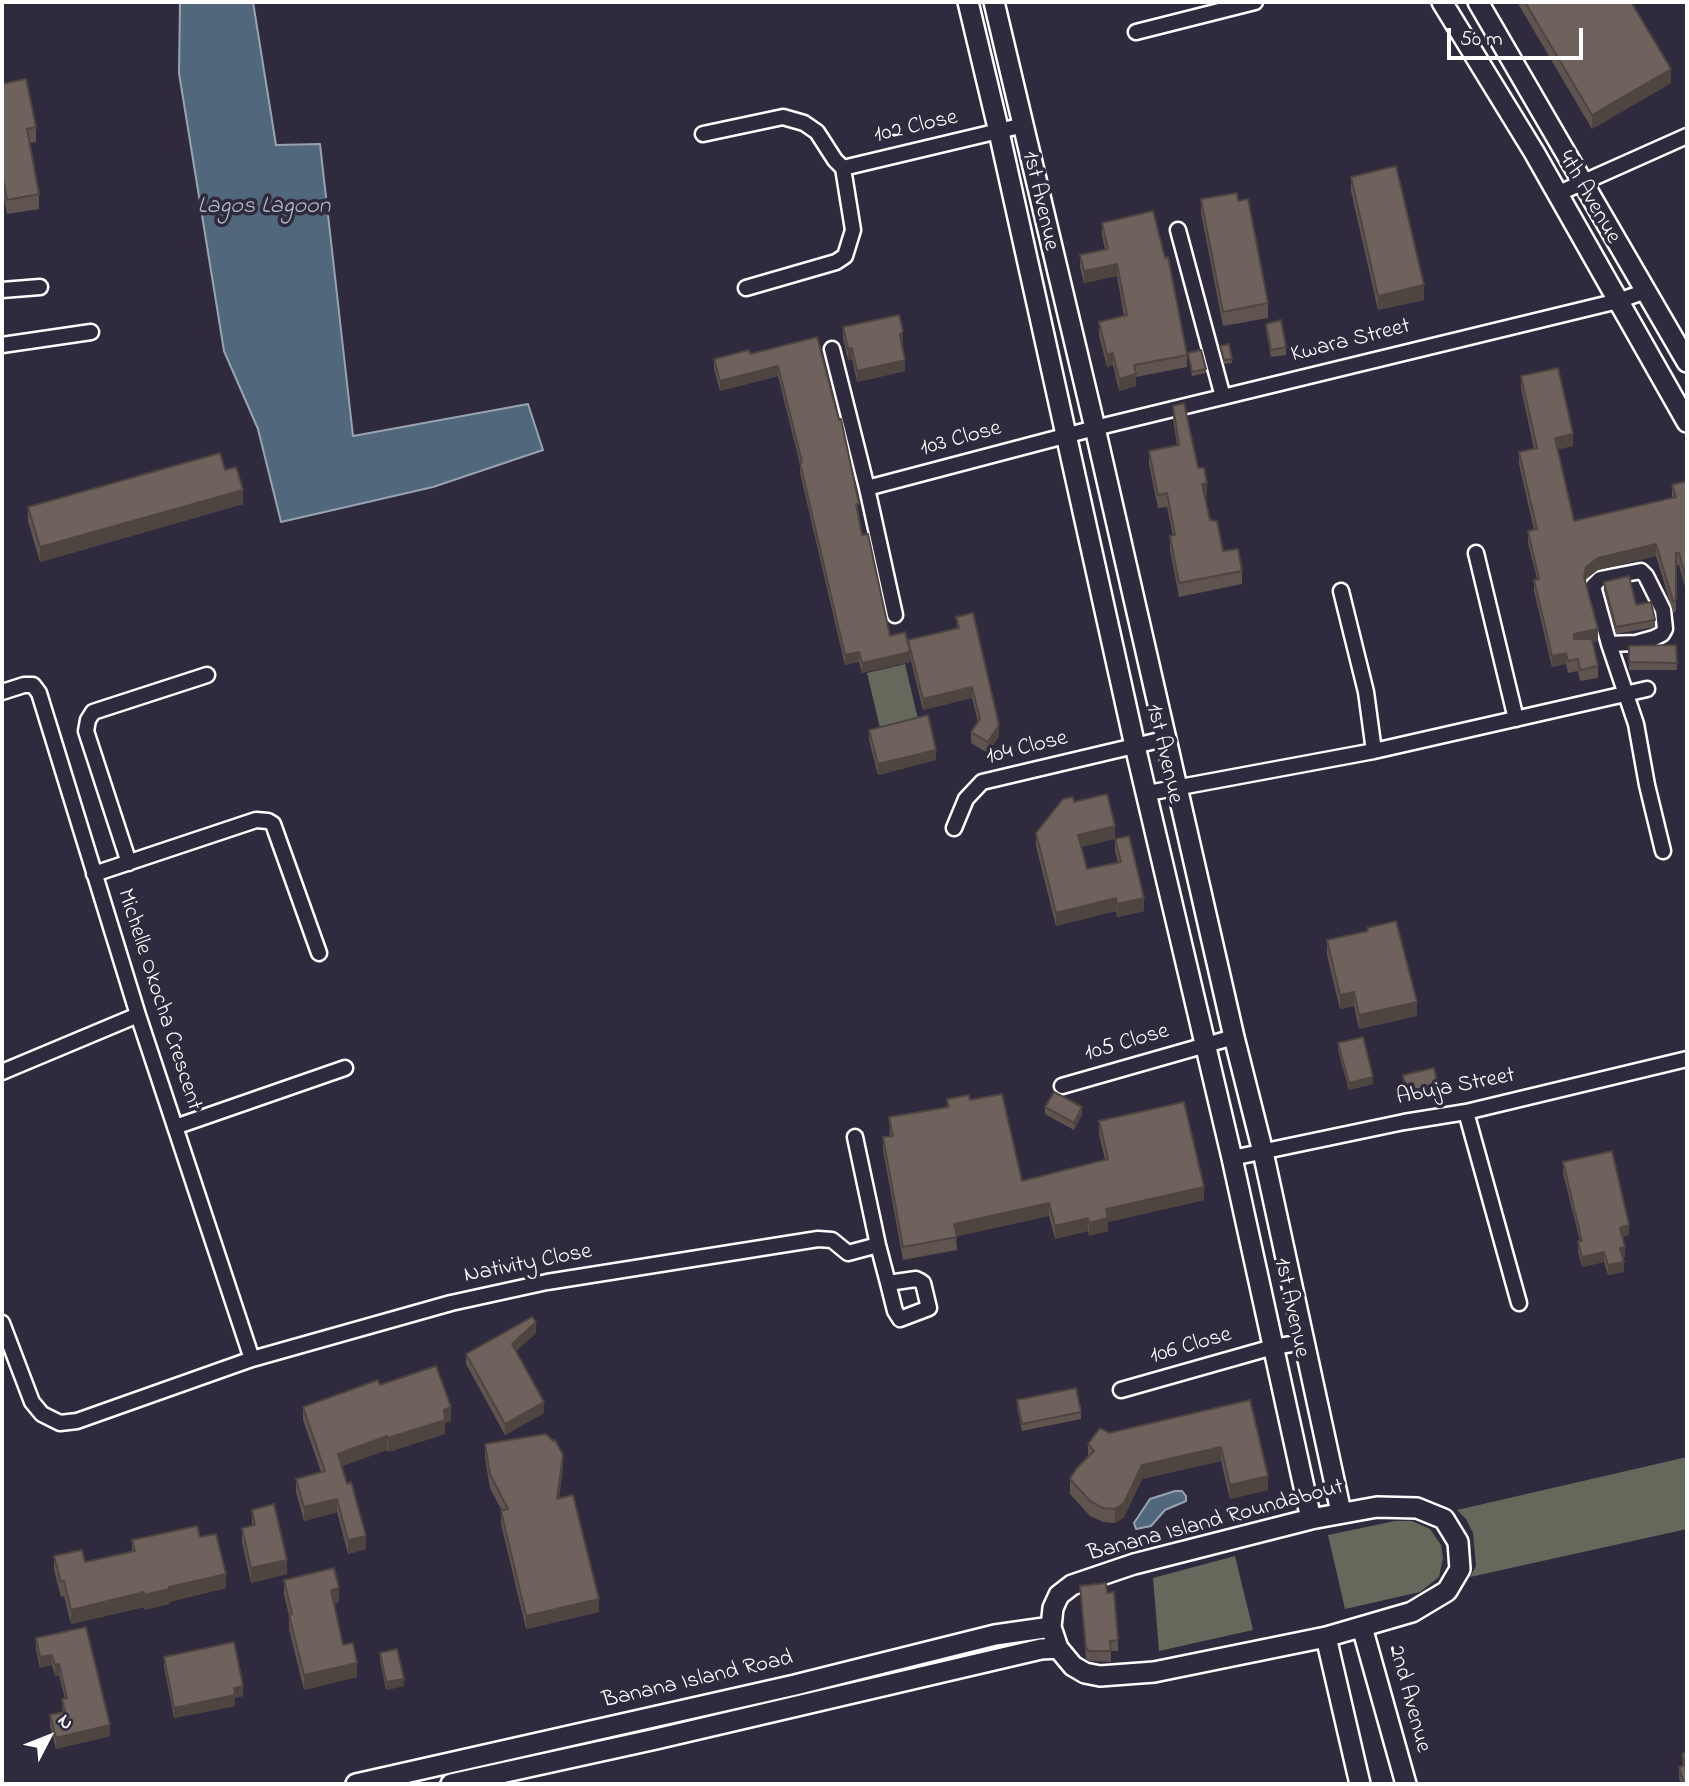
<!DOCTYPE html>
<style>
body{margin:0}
#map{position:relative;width:1689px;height:1786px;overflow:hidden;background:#2f2a3d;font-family:"Indie Flower",sans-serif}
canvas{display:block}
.frame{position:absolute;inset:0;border:4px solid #fff;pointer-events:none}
.north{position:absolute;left:14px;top:1702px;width:70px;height:70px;-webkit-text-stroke:5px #2f2a3d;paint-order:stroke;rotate:48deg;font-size:19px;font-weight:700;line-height:28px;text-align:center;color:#fff}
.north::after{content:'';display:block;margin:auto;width:24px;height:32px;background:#fff;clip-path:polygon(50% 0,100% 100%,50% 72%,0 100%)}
.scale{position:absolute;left:1447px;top:28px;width:136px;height:32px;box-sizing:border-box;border:4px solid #fff;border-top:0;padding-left:9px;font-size:21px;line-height:24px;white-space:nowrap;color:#fff;-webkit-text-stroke:5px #2f2a3d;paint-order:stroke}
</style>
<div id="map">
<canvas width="1689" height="1786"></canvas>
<div class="frame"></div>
<div class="north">N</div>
<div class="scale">50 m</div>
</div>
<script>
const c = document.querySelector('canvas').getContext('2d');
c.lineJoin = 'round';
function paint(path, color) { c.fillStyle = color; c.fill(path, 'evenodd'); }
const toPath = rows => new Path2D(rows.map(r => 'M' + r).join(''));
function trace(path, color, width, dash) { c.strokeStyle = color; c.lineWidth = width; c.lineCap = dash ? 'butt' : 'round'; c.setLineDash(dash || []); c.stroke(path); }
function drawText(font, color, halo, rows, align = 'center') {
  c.font = font + ' "Indie Flower",sans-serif'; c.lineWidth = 7; c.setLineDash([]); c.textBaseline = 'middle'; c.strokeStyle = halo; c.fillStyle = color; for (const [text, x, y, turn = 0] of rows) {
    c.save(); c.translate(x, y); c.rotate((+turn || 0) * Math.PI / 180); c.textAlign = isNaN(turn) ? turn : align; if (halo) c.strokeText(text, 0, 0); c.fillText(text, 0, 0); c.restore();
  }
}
const green = toPath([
 [905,664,918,719,880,728,867,673],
 [1687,1457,1687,1529,1470,1577,1476,1566,1473,1533,1466,1519,1457,1510],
 [1395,1521,1412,1521,1430,1529,1441,1545,1443,1558,1439,1577,1420,1592,1345,1609,1328,1535],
 [1235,1556,1253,1630,1159,1651,1153,1578]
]);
const water = toPath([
 [180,2,253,2,276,145,320,144,353,436,528,404,543,450,433,487,281,522,258,429,224,351,179,73,180,2],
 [1175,1491,1182,1491,1186,1496,1186,1501,1165,1510,1151,1526,1136,1529,1134,1523,1150,1499,1175,1491]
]);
const minor = toPath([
 [1136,32,1255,2],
 [703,134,783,117,804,123,817,132,835,160,843,168,853,230,845,256,836,262,746,288],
 [843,168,1024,125],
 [1557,194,1687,136],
 [1178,230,1223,397],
 [2,290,40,287],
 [2,345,91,332],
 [832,349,867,488,895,615],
 [867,488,1095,428,1618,301,1646,291],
 [1476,553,1516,719],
 [1341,591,1366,692,1374,751],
 [1609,644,1593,586,1600,579,1641,571,1646,576,1663,610,1665,629,1662,634,1654,638,1636,643,1609,644,1636,724,1647,785,1663,851],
 [2,692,24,685,33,685,39,693,138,1015,252,1359],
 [1148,793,1374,751,1647,689],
 [954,828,966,799,982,782,1164,739],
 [129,863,86,731,88,720,93,712,207,675],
 [94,874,256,820,268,821,273,824,319,953],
 [2,1072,138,1015],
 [1062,1086,1234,1037],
 [1466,1112,1519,1303],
 [175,1127,345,1068],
 [855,1137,878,1245,888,1283,895,1311,900,1319,929,1308,923,1283,920,1281,916,1279,888,1283],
 [1232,1158,1404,1122,1466,1112,1687,1059],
 [2,1323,32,1402,42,1414,60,1423,77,1421,252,1359,451,1303,547,1282,818,1239,832,1240,848,1253,878,1245],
 [1121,1390,1273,1347,1304,1342]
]);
const tertiary = toPath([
 [968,2,999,132,1135,746,1232,1158,1311,1519],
 [994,2,1095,428,1234,1037,1263,1152,1341,1512],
 [1442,2,1534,152,1687,422],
 [1478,2,1687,362],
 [1377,1507,1417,1508,1444,1519,1458,1542,1460,1569,1447,1591,1412,1612,1326,1637,1154,1672,1100,1676,1085,1673,1073,1666,1058,1648,1051,1627,1053,1608,1059,1595,1072,1585,1134,1564,1311,1519,1377,1507],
 [1362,1627,1406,1784],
 [1326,1637,1360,1784],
 [356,1784,795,1685,995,1635,1051,1627],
 [451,1784,656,1739,1041,1649,1058,1648]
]);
const wall = toPath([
 [1517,2,1631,2,1671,83,1592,129],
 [2,84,36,127,36,142,30,143,39,194,39,209,7,214,4,198,2,198],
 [1351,177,1424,300,1378,310,1351,191],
 [1201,199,1238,201,1268,303,1268,318,1223,326,1201,213],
 [1102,223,1187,355,1187,367,1136,377,1136,386,1119,391,1113,365,1107,367,1099,335,1099,322,1124,316,1117,276,1084,283,1080,267,1080,255,1105,249,1102,236],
 [1266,324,1286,347,1286,355,1271,357,1266,331],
 [843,327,903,342,902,344,905,371,857,382,852,359,848,360,843,338],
 [817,337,859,514,862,535,890,636,908,646,908,640,957,628,956,617,999,736,988,753,971,743,971,732,978,722,972,698,923,710,910,657,910,662,862,673,859,662,845,665,800,473,800,464,778,376,720,391,714,369,714,359,750,354],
 [1220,346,1232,359,1232,363,1224,364],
 [1188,353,1206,369,1206,373,1192,376],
 [1521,376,1573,446,1558,449,1574,521,1672,498,1672,485,1687,481,1687,595,1679,565,1676,565,1676,612,1673,612,1656,556,1598,570,1586,579,1585,583,1598,641,1593,642,1598,666,1598,678,1580,681,1578,671,1568,673,1566,664,1552,667,1534,591,1534,580,1537,579,1528,543,1528,531,1534,530,1519,464,1519,452,1534,449,1521,388],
 [1173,406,1198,468,1207,496,1205,497,1210,520,1223,551,1242,571,1242,584,1179,597,1170,550,1170,536,1173,536,1167,507,1158,508,1149,464,1149,451,1177,445,1173,419],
 [225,470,243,504,40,562,28,521,28,507],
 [1604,582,1655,620,1655,627,1616,634,1604,589],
 [1676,645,1677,670,1629,670,1629,646],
 [869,730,936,760,878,775,869,740],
 [1036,833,1081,847,1087,869,1118,862,1115,852,1115,839,1144,911,1117,917,1116,911,1056,926,1036,846],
 [1367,928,1417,1016,1359,1029,1354,1006,1340,1009,1327,955,1327,940,1367,932],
 [1338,1043,1373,1084,1349,1090,1338,1050],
 [1403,1075,1438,1095,1407,1101,1403,1082],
 [947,1099,970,1100,1022,1181,1105,1160,1099,1134,1099,1121,1204,1200,1108,1222,1108,1231,1089,1236,1088,1231,1055,1239,1049,1216,956,1236,957,1250,903,1260,883,1150,883,1137,890,1136,889,1117,947,1107],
 [1045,1107,1082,1115,1074,1130,1045,1114],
 [1563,1162,1629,1235,1623,1237,1625,1257,1623,1258,1624,1272,1608,1275,1604,1262,1582,1267,1578,1251,1578,1241,1580,1241,1563,1173],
 [536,1333,516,1351,544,1413,505,1435,466,1364,466,1354],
 [1017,1400,1081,1412,1081,1419,1022,1431,1017,1407],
 [1250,1400,1268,1490,1230,1499,1221,1461,1142,1479,1124,1517,1115,1523,1103,1522,1090,1516,1070,1494,1070,1479,1088,1456,1088,1444,1109,1433],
 [303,1407,451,1421,445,1423,445,1434,388,1452,387,1450,342,1466,366,1549,348,1554,337,1512,304,1521,296,1492,296,1479,321,1472,303,1420],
 [485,1444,563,1468,559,1498,599,1612,526,1629,501,1524,501,1511,502,1511,490,1488,485,1458],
 [252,1510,287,1574,251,1583,242,1542,242,1528,252,1525],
 [200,1537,226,1588,169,1602,169,1604,144,1610,144,1607,71,1624,64,1596,61,1597,54,1570,54,1556,85,1562,132,1551,132,1540],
 [284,1580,339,1602,334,1604,343,1645,357,1677,304,1690,289,1629,289,1615,284,1595],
 [1080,1586,1107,1593,1118,1640,1118,1651,1111,1651,1111,1662,1089,1661,1086,1659],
 [86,1627,110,1736,56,1749,50,1726,50,1715,63,1712,62,1699,65,1699,59,1675,55,1676,52,1665,40,1668,36,1649,36,1638],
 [380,1653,404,1686,386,1690,380,1661],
 [164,1657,243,1696,235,1698,235,1706,174,1718,164,1667],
 [1687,1752,1687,1784,1681,1784,1679,1778,1679,1767,1683,1766,1682,1754]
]);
const shadedWall = toPath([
 [1671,69,1671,83,1592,129,1592,115],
 [1117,264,1117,276,1084,283,1084,271],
 [1424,285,1424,300,1378,310,1378,296],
 [903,331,903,342,900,346,900,335],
 [852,348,852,359,848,360,848,349],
 [1113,353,1113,365,1107,367,1107,355],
 [905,360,905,371,857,382,857,371],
 [778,366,778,376,720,391,720,381],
 [1136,374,1136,386,1119,391,1119,379],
 [1573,434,1573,446,1555,450,1555,438],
 [1207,483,1207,496,1202,498,1202,484],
 [243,490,243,504,40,562,40,547],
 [1656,544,1656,556,1598,570,1586,579,1584,589,1584,577,1586,567,1598,558],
 [1598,629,1598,641,1574,646,1574,634],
 [859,652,859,662,845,665,845,655],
 [910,652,910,662,862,673,862,663],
 [1566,653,1566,664,1552,667,1552,656],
 [972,687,972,698,923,710,923,699],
 [999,725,999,736,988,753,988,742],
 [936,750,936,760,878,775,878,764],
 [1115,826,1115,839,1078,848,1078,835],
 [1116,898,1116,911,1056,926,1056,913],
 [1144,898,1144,911,1117,917,1117,904],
 [1354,992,1354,1006,1340,1009,1340,995],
 [1417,1002,1417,1016,1359,1029,1359,1015],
 [1373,1077,1373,1084,1349,1090,1349,1083],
 [1438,1087,1438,1095,1407,1101,1407,1094],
 [1082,1107,1082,1115,1074,1130,1074,1123],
 [1204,1187,1204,1200,1108,1222,1108,1231,1089,1236,1089,1223,1106,1209],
 [1049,1203,1049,1216,954,1237,954,1224],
 [1088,1218,1088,1231,1055,1239,1055,1226],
 [1629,1225,1629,1235,1620,1238,1620,1228],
 [1625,1247,1625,1257,1620,1258,1620,1248],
 [1604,1252,1604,1262,1582,1267,1582,1257],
 [1624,1262,1624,1272,1608,1275,1608,1265],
 [536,1322,536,1333,512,1354,512,1344],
 [544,1402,544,1413,505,1435,505,1424],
 [451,1407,451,1421,445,1423,445,1434,388,1452,388,1438,444,1410],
 [387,1436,387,1450,338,1467,338,1454],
 [1221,1447,1221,1461,1142,1479,1124,1517,1115,1523,1115,1509,1142,1465],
 [563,1455,563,1468,557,1512,557,1499],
 [1268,1476,1268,1490,1230,1499,1230,1485],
 [337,1499,337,1512,304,1521,304,1507],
 [366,1536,366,1549,348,1554,348,1540],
 [287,1560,287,1574,251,1583,251,1568],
 [226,1574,226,1588,169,1602,169,1604,144,1610,144,1595,169,1587],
 [339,1588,339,1602,331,1604,331,1590],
 [144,1592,144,1607,71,1624,71,1610],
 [599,1599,599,1612,526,1629,526,1616],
 [52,1655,52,1665,40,1668,40,1657],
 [357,1663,357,1677,304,1690,304,1675],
 [59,1664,59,1675,55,1676,55,1665],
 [404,1679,404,1686,386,1690,386,1682],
 [243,1686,243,1696,235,1698,235,1706,174,1718,174,1708],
 [110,1725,110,1736,56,1749,56,1738]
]);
const building = toPath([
 [1525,2,1631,2,1671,69,1592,115,1525,2],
 [26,79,36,127,27,129,39,194,7,200,4,183,2,184,2,84,26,79],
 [1396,166,1424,285,1378,296,1351,177,1396,166],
 [1237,193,1238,201,1248,199,1268,303,1223,312,1201,199,1237,193],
 [1153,211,1165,258,1168,257,1187,355,1134,365,1136,374,1119,379,1113,353,1107,355,1099,322,1127,315,1117,264,1084,271,1080,255,1108,249,1102,223,1153,211],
 [899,315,903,331,900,335,905,360,857,371,852,348,848,349,843,327,899,315],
 [1281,320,1286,347,1271,350,1266,324,1281,320],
 [817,337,839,420,841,419,859,504,856,504,862,535,868,534,890,636,905,632,910,652,862,663,859,652,845,655,800,463,802,462,778,366,720,381,714,359,749,350,750,354,817,337],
 [1229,344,1232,359,1224,360,1220,346,1229,344],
 [1201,350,1206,369,1192,372,1188,353,1201,350],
 [1558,368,1573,434,1555,438,1574,521,1676,497,1672,485,1687,481,1687,583,1679,553,1676,553,1676,600,1673,601,1656,544,1598,558,1586,567,1584,577,1598,629,1574,634,1574,639,1592,639,1598,666,1580,670,1578,659,1568,661,1566,653,1552,656,1534,580,1539,579,1528,531,1537,529,1519,452,1537,448,1521,376,1558,368],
 [1184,403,1198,468,1204,468,1207,483,1202,484,1210,520,1217,521,1223,551,1238,549,1242,571,1179,583,1170,536,1175,535,1167,493,1158,495,1149,451,1179,445,1173,406,1184,403],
 [220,453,225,470,236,467,243,490,40,547,28,507,220,453],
 [1629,576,1636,605,1651,602,1655,620,1616,627,1604,582,1629,576],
 [973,613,999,725,988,742,971,732,980,719,972,687,923,699,908,640,959,628,956,617,973,613],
 [1676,645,1677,663,1629,662,1629,646,1676,645],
 [928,715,936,750,878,764,869,730,928,715],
 [1107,794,1115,826,1078,835,1087,869,1121,862,1115,839,1129,836,1144,898,1117,904,1116,898,1056,913,1036,833,1063,799,1073,797,1074,802,1107,794],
 [1396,921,1417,1002,1359,1015,1354,992,1340,995,1327,940,1368,931,1367,928,1396,921],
 [1363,1037,1373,1077,1349,1083,1338,1043,1363,1037],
 [1434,1068,1438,1087,1407,1094,1403,1075,1434,1068],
 [1054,1092,1082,1107,1074,1123,1045,1107,1054,1092],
 [1002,1094,1022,1181,1108,1159,1099,1121,1184,1102,1204,1187,1106,1209,1108,1218,1089,1223,1088,1218,1055,1226,1049,1203,954,1224,957,1237,903,1247,883,1137,893,1136,889,1117,949,1107,947,1099,969,1095,970,1100,1002,1094],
 [1612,1151,1629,1225,1620,1228,1625,1247,1620,1248,1624,1262,1608,1265,1604,1252,1582,1257,1578,1241,1582,1241,1563,1162,1612,1151],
 [532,1317,536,1322,512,1344,544,1402,505,1424,466,1354,532,1317],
 [436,1366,451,1407,444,1410,445,1420,388,1438,387,1436,338,1454,347,1484,351,1482,366,1536,348,1540,337,1499,304,1507,296,1479,325,1471,303,1407,378,1380,380,1385,436,1366],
 [1076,1388,1081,1412,1022,1424,1017,1400,1076,1388],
 [1250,1400,1268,1476,1230,1485,1221,1447,1142,1465,1124,1503,1115,1509,1103,1508,1090,1501,1070,1479,1076,1469,1094,1451,1088,1444,1100,1428,1109,1433,1250,1400],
 [546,1434,553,1441,555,1440,563,1455,557,1499,573,1495,599,1599,526,1616,501,1511,508,1509,490,1474,485,1444,546,1434],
 [274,1504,287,1560,251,1568,242,1528,255,1525,252,1510,274,1504],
 [197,1526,200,1537,216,1534,226,1574,169,1587,169,1589,144,1595,144,1592,71,1610,64,1581,61,1582,54,1556,82,1550,85,1562,135,1551,132,1540,197,1526],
 [334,1568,339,1588,331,1590,343,1645,353,1643,357,1663,304,1675,289,1615,292,1614,284,1580,334,1568],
 [1106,1583,1107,1593,1114,1592,1118,1640,1110,1641,1111,1651,1089,1651,1086,1648,1080,1586,1106,1583],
 [86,1627,110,1725,56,1738,50,1715,65,1712,62,1699,67,1698,59,1664,55,1665,52,1655,40,1657,36,1638,86,1627],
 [234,1642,243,1686,234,1688,235,1695,174,1708,164,1657,234,1642],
 [397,1649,404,1679,386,1682,380,1653,397,1649],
 [1687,1752,1687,1784,1684,1784,1679,1767,1686,1765,1682,1754,1687,1752]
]);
const streetNames = [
 ["102 Close",916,128,-13],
 ["4th Avenue",1588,198,60],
 ["1st Avenue",1039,201,77],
 ["Kwara Street",1351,342,-14],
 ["103 Close",961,440,-15],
 ["104 Close",1027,749,-14],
 ["1st Avenue",1163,754,77],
 ["Michelle Okocha Crescent",158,1000,72],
 ["105 Close",1127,1044,-16],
 ["Abuja Street",1456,1088,-11],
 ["Nativity Close",528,1265,-11],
 ["1st Avenue",1290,1308,78],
 ["106 Close",1191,1347,-16],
 ["Banana Island Roundabout",1216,1522,-15],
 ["Banana Island Road",698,1681,-13],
 ["2nd Avenue",1408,1699,75]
];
const waterNames = [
 ["Lagos Lagoon",264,208]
];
paint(green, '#65695b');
paint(water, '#51677c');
trace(water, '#97a4b0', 2);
trace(minor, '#fff', 19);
trace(tertiary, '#fff', 24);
trace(minor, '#2f2a3d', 14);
trace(tertiary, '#2f2a3d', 19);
paint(wall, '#5f5450');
paint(shadedWall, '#4e4541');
paint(building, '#6f625d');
trace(building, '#4e4541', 2);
drawText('23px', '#fff', '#2f2a3d', streetNames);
drawText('italic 24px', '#b1bbc4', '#2f2a3d', waterNames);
</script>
